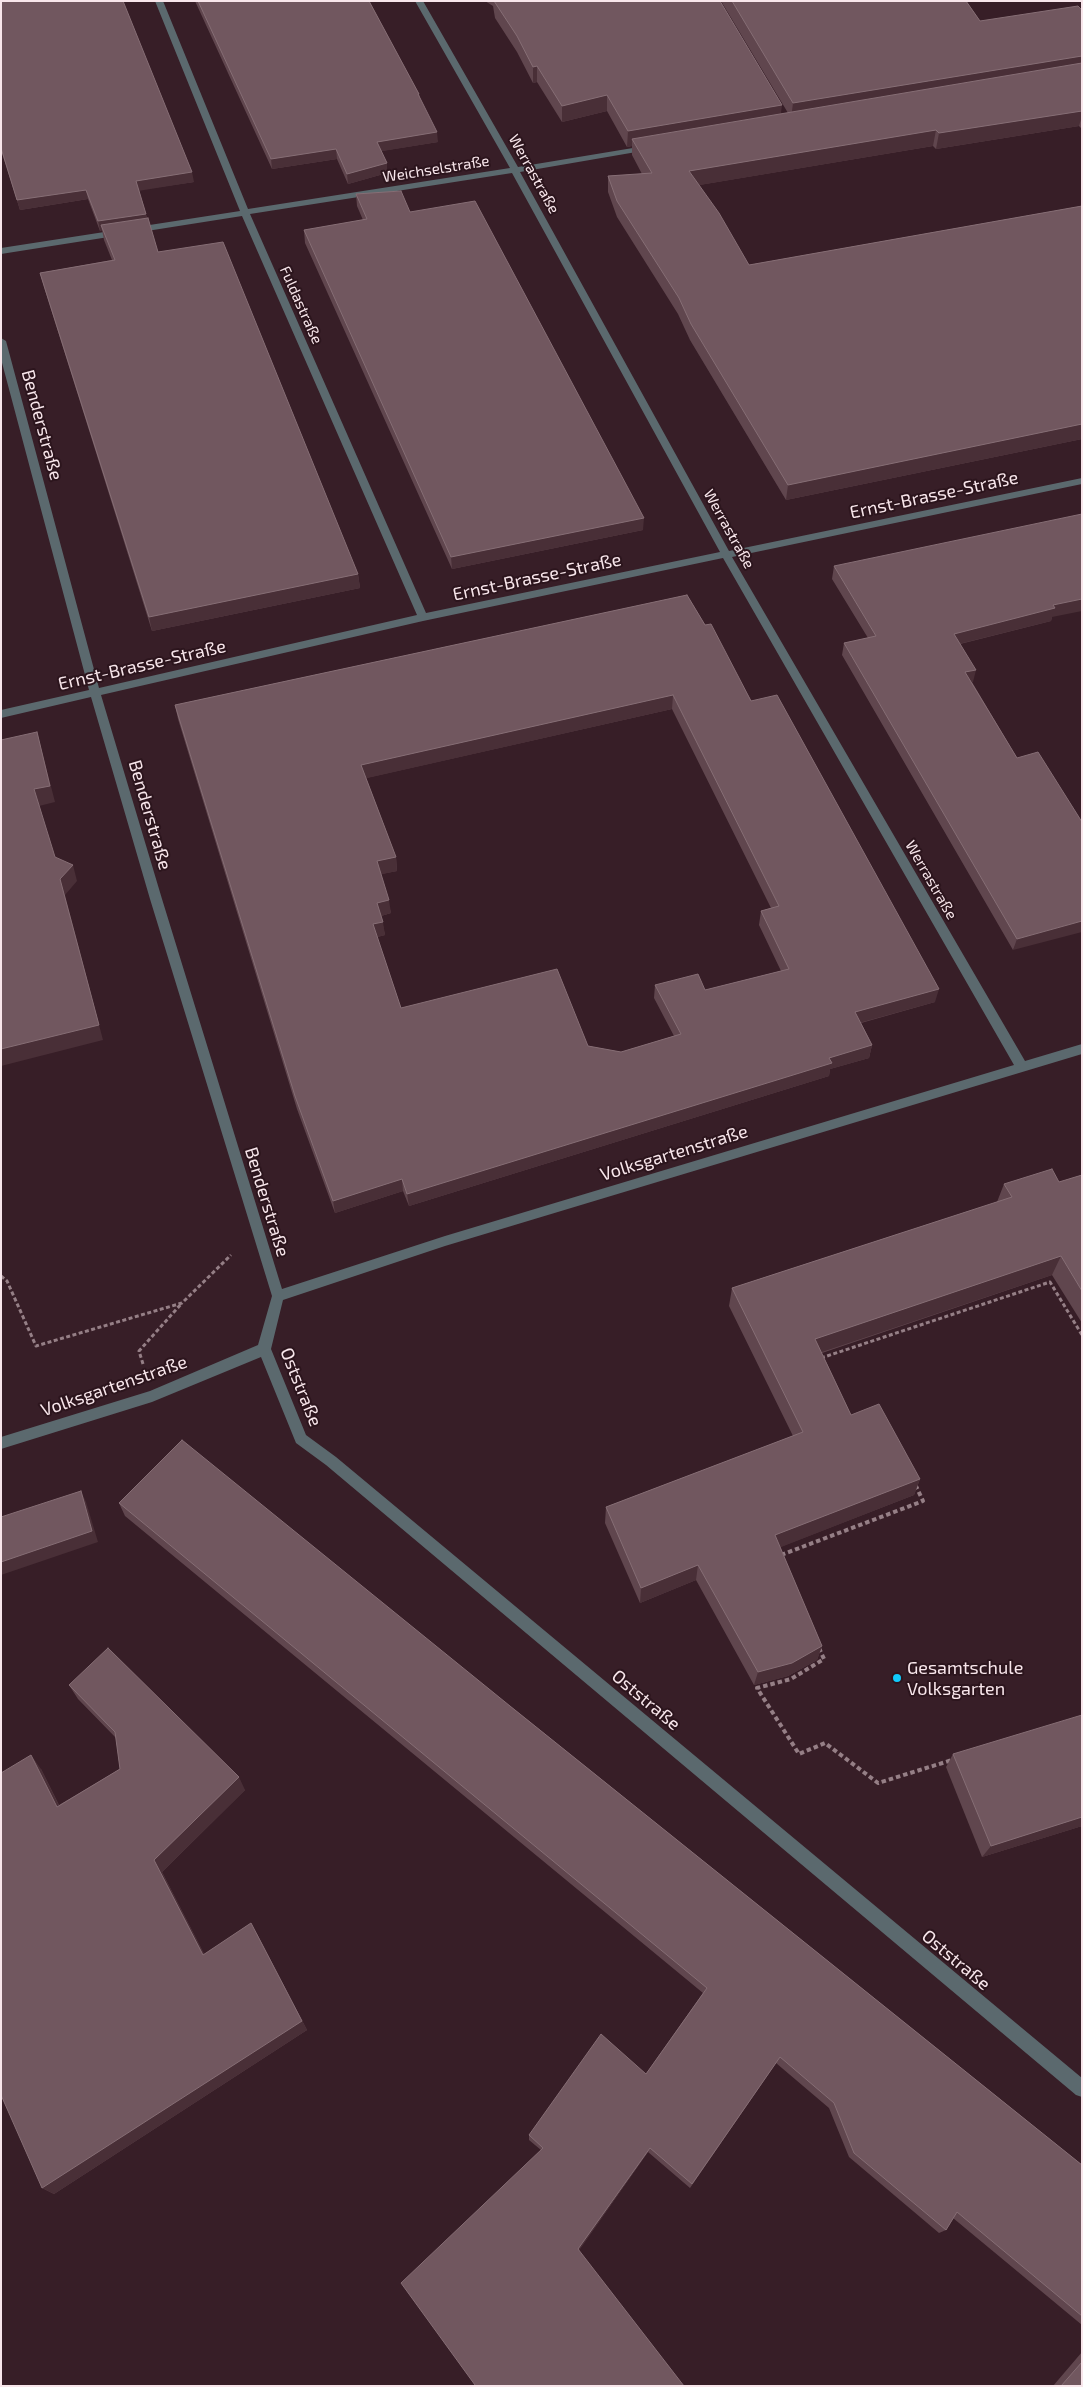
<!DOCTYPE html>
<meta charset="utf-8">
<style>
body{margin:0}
#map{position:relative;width:1083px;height:2387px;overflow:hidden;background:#371e27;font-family:"Exo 2",sans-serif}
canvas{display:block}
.frame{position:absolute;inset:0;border:2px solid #f8e6eb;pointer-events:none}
</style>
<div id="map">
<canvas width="1083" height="2387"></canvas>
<div class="frame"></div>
</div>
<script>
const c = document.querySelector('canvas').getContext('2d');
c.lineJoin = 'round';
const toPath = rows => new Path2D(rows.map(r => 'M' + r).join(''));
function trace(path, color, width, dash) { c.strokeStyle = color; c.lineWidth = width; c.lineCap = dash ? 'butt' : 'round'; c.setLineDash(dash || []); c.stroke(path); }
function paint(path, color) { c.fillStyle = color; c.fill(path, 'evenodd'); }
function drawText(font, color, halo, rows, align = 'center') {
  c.font = font + ' "Exo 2",sans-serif'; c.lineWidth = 4; c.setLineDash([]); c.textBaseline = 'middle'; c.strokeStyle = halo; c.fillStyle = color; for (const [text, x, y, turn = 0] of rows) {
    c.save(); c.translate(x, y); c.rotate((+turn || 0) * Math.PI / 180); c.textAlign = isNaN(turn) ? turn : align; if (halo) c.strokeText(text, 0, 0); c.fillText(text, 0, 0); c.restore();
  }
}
const pathFar1 = toPath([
 [1,1276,7,1281,36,1346,182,1303,231,1255],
 [821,1358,1050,1282,1082,1335],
 [143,1364,139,1351,182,1303]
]);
const path = toPath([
 [781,1555,923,1501,915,1484],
 [819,1648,824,1659,791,1679,757,1688,799,1754,825,1743,878,1783,952,1760]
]);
const minor = toPath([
 [155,1,163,1,248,209,510,168,415,1,423,1,518,167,651,145,651,149,648,150,520,172,729,551,1082,478,1082,484,732,557,1025,1061,1082,1044,1082,1054,445,1246,283,1300,271,1349,306,1435,336,1457,1082,2078,1082,2097,1076,2095,326,1465,296,1443,261,1357,152,1402,1,1449,1,1437,150,1391,258,1345,272,1296,150,899,91,697,1,718,1,710,89,690,1,359,1,338,6,341,99,688,417,615,242,216,1,254,1,248,240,211,155,1],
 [512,173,720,552,426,613,250,214,512,173],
 [723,558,1014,1065,445,1236,282,1289,162,899,101,695,423,621,723,558]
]);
const wall = toPath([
 [1,1,194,182,139,190,147,218,158,252,358,574,360,588,152,631,44,287,40,273,112,260,104,240,102,230,100,231,88,199,20,210,1,150],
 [195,1,369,1,419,94,420,98,438,142,381,151,387,173,348,184,337,159,272,169],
 [485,1,720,1,781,114,788,113,721,1,966,1,980,21,1082,10,1082,129,1079,126,936,149,933,146,699,185,749,265,1082,206,1082,439,786,500,690,340,678,314,617,217,608,192,608,176,642,174,632,155,632,146,627,147,607,111,562,122,537,82,533,83,517,52,495,18,493,6],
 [356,194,410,212,643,530,452,569,305,243,304,230,363,220,357,206],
 [834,566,1052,617,1051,621,960,644,973,682,972,682,1017,758,1082,822,1013,950,842,655,844,643,868,638,832,579],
 [687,595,935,1002,861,1023,872,1045,869,1058,830,1069,829,1076,409,1206,403,1191,335,1213,297,1109,178,719,175,705],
 [672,709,771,908,761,911,759,925,781,971,705,990,655,985,654,998,674,1036,621,1052,588,1046,401,1008,377,937,385,935,381,916,391,913,381,874,397,871,396,857,366,778],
 [1082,1175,1082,1323,1052,1275,822,1353,851,1415,920,1479,914,1495,780,1547,822,1646,817,1660,788,1676,754,1685,696,1580,640,1603,605,1523,606,1507,793,1436,729,1306,732,1288,997,1202,1004,1184,1059,1182],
 [119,1503,510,1706,1082,2165,1082,2325,953,2218,946,2230,939,2233,849,2157,829,2108,776,2063,690,2188,648,2152,579,2250,475,2385,541,2150,529,2140,529,2135,646,2074,703,1993,125,1516],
 [69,1685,245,1790,162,1872,204,1954,257,1934,307,2030,54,2194,42,2188,41,1769,59,1805,120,1769,116,1738,78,1699],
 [953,1754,1082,1826,982,1857,946,1767],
 [1082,2352,1082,2386,1053,2386]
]);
const shadedWall = toPath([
 [1082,56,1082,71,791,119,793,103],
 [537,66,537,82,533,83,533,67],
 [607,95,607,111,562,122,562,106],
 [782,105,780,121,632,139,632,146,627,147,628,131],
 [1082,111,1082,116,1079,126,936,149,939,133],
 [936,130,933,146,688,187,689,171],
 [437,132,438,142,377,152,377,142],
 [336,149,337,159,272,169,271,159],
 [387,163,387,173,348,184,347,174],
 [192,172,194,182,138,191,136,181],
 [86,190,88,199,20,210,17,200],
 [146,214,148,223,101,225,102,230,100,231,98,221],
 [1082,424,1082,439,786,500,788,485],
 [644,518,643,530,452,569,451,557],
 [358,574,360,588,152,631,149,617],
 [1082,599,1082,611,1052,617,1051,621,951,646,954,634,1053,605],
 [976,670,973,682,962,685,965,672],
 [673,695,672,709,363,779,361,765],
 [37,732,55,802,39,806,34,789],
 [396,857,397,871,378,875,377,861],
 [73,865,77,881,65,895,103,1040,1,1066,1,1049,60,879],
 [389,900,391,913,378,917,377,903],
 [1082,921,1082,932,1013,950,1017,939],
 [383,922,385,935,374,938,373,924],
 [939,989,935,1002,852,1025,855,1012],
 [872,1045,869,1058,830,1069,829,1076,409,1206,407,1194,829,1058],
 [402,1179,403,1191,335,1213,333,1201],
 [1061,1256,1052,1275,810,1356,815,1339],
 [920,1479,914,1495,771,1551,775,1535],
 [81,1491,86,1502,98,1542,1,1575,1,1562],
 [698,1565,696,1580,640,1603,641,1588],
 [822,1646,817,1660,788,1676,754,1685,758,1672],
 [31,1755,41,1769,66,1820,57,1807],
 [239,1777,245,1790,162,1872,210,1965,203,1955,154,1860],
 [1082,1817,1082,1826,982,1857,991,1846],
 [251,1923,307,2030,54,2194,42,2188],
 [650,2148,648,2152,578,2252,578,2249]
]);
const building = toPath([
 [1,1,123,1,192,172,136,181,146,214,98,221,86,190,17,200,1,148,1,1],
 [198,1,369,1,419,94,418,94,437,132,377,142,387,163,347,174,336,149,271,159,198,1],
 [494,1,720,1,782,105,628,131,607,95,562,106,537,66,533,67,517,36,494,1],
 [732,1,966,1,980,21,1078,6,1082,10,1082,56,793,103,732,1],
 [1082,63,1082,111,939,133,936,130,689,171,719,213,749,265,1082,206,1082,424,788,485,691,324,679,298,617,201,608,176,652,173,632,139,1082,63],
 [401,191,410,212,475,201,644,518,451,557,304,230,367,219,356,194,401,191],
 [148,218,158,252,223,242,358,574,149,617,40,273,115,260,101,225,148,218],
 [1082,514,1082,599,1053,605,1055,608,954,634,976,670,965,672,1017,758,1038,752,1082,822,1082,921,1017,939,844,643,876,636,834,566,1082,514],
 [687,595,705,625,711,624,751,701,777,695,939,989,855,1012,872,1045,829,1058,832,1063,407,1194,402,1179,333,1201,295,1096,175,705,687,595],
 [673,695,779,906,761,911,789,969,705,990,698,974,655,985,681,1034,621,1052,588,1046,557,969,401,1008,373,924,383,922,377,903,389,900,377,861,396,857,361,765,673,695],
 [37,732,50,786,34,789,55,857,73,865,60,879,99,1025,1,1049,1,740,37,732],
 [1052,1169,1059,1182,1082,1175,1082,1291,1061,1256,815,1339,851,1415,879,1404,920,1479,775,1535,822,1646,792,1663,758,1672,698,1565,641,1588,606,1507,803,1432,732,1288,1012,1197,1004,1184,1052,1169],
 [182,1440,510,1706,1082,2165,1082,2316,957,2212,946,2230,854,2153,834,2103,780,2057,692,2184,650,2148,578,2249,684,2386,474,2386,475,2385,401,2283,543,2148,529,2135,601,2034,646,2074,707,1988,119,1503,182,1440],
 [81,1491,92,1531,1,1562,1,1517,81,1491],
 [108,1648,239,1777,154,1860,203,1955,251,1923,302,2021,42,2188,1,2095,1,1773,31,1755,57,1807,120,1769,115,1732,69,1685,108,1648],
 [1082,1715,1082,1817,991,1846,953,1754,1082,1715],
 [1082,2362,1082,2386,1061,2386,1082,2362]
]);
const markers = [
 [897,1678,5,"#11cafb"]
];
const farStreetnames = [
 ["Weichselstraße",436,169,-9],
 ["Werrastraße",534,174,61],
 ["Fuldastraße",301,305,66],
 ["Werrastraße",729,529,61],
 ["Werrastraße",931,880,60]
];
const streetNames = [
 ["Benderstraße",42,425,75],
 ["Ernst-Brasse-Straße",934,495,-12],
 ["Ernst-Brasse-Straße",537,577,-12],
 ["Ernst-Brasse-Straße",142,665,-13],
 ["Benderstraße",150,815,74],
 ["Volksgartenstraße",674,1153,-17],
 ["Benderstraße",267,1202,73],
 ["Volksgartenstraße",114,1386,-19],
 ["Oststraße",301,1387,68],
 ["Oststraße",646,1700,40],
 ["Oststraße",956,1960,40]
];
const poiNames = [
 ["Gesamtschule",907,1668],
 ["Volksgarten",907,1689]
];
trace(pathFar1, '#957f86', 3, [4, 2.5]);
trace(path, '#957f86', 4, [4.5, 3]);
paint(minor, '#5b696e');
paint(wall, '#60464e');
paint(shadedWall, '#492f37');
paint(building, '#71575f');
trace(building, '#866e75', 1);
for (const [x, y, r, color] of markers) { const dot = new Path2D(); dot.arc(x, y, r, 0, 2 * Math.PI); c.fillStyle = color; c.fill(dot); trace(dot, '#2c151d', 2); }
drawText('15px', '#f8e6eb', '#2c151d', farStreetnames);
drawText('18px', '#f8e6eb', '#2c151d', streetNames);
drawText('18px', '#f8e6eb', '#2c151d', poiNames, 'left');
</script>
